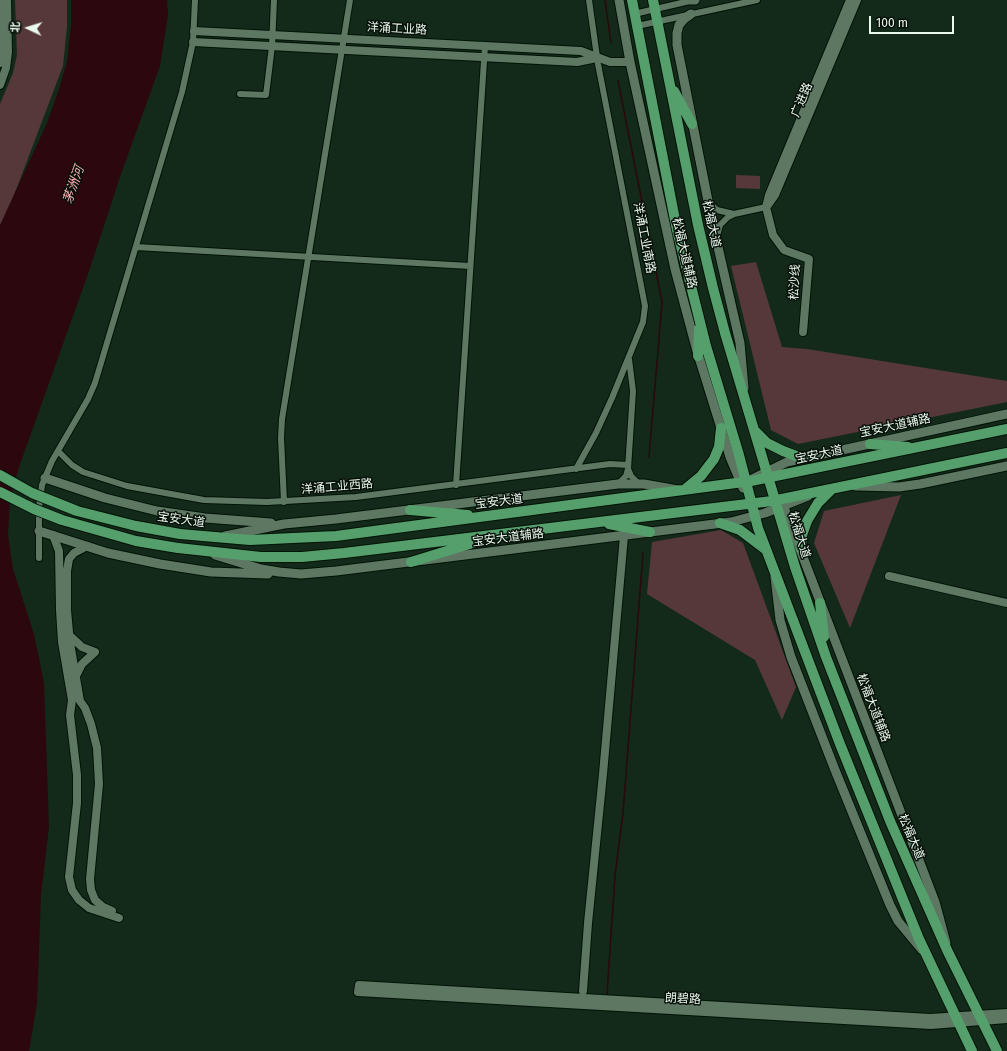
<!DOCTYPE html>
<meta charset="utf-8">
<style>
body{margin:0}
#map{position:relative;width:1007px;height:1051px;overflow:hidden;background:#132a1a;font-family:"Fira Sans","Noto Sans SC",sans-serif}
canvas{display:block}
.north{position:absolute;left:8px;top:8px;width:40px;height:40px;-webkit-text-stroke:3px #071009;paint-order:stroke;rotate:274deg;font-size:11px;font-weight:700;line-height:16px;text-align:center;color:#eaf9ed}
.north::after{content:'';display:block;margin:auto;width:14px;height:18px;background:#eaf9ed;clip-path:polygon(50% 0,100% 100%,50% 72%,0 100%)}
.scale{position:absolute;left:869px;top:16px;width:85px;height:18px;box-sizing:border-box;border:2px solid #eaf9ed;border-top:0;padding-left:5px;font-size:12px;line-height:14px;white-space:nowrap;color:#eaf9ed;-webkit-text-stroke:3px #071009;paint-order:stroke}
</style>
<div id="map">
<canvas width="1007" height="1051"></canvas>
<div class="north">北</div>
<div class="scale">100 m</div>
</div>
<script>
const c = document.querySelector('canvas').getContext('2d');
c.lineJoin = 'round';
function paint(path, color) { c.fillStyle = color; c.fill(path, 'evenodd'); }
const toPath = rows => new Path2D(rows.map(r => 'M' + r).join(''));
function trace(path, color, width, dash) { c.strokeStyle = color; c.lineWidth = width; c.lineCap = dash ? 'butt' : 'round'; c.setLineDash(dash || []); c.stroke(path); }
function drawText(font, color, halo, rows, align = 'center') {
  c.font = font + ' "Fira Sans","Noto Sans SC",sans-serif'; c.lineWidth = 3; c.setLineDash([]); c.textBaseline = 'middle'; c.strokeStyle = halo; c.fillStyle = color; for (const [text, x, y, turn = 0] of rows) {
    c.save(); c.translate(x, y); c.rotate((+turn || 0) * Math.PI / 180); c.textAlign = isNaN(turn) ? turn : align; if (halo) c.strokeText(text, 0, 0); c.fillText(text, 0, 0); c.restore();
  }
}
const green = toPath([
 [15,0,67,0,67,27,63,66,0,232,0,104,13,73,17,55],
 [736,175,760,176,760,189,736,188],
 [756,262,782,347,807,349,1007,381,1007,402,798,444,771,430,731,266],
 [901,495,850,628,814,543,824,511],
 [721,530,743,543,796,687,782,720,755,660,647,594,652,542]
]);
const water = toPath([
 [71,0,167,0,168,15,160,66,121,174,89,271,19,467,10,500,8,535,13,569,34,634,44,683,49,827,41,895,37,1004,29,1051,0,1051,0,225,47,123,58,92,67,62,71,25]
]);
const stream = toPath([
 [605,0,611,43],
 [618,81,662,302,649,457],
 [607,994,615,876,623,813,643,553]
]);
const minor = toPath([
 [634,14,694,0],
 [637,26,757,0],
 [240,94,266,95,272,46,274,0],
 [709,203,717,210,734,214],
 [717,236,720,225,728,217,734,214,766,207],
 [136,247,470,266],
 [58,451,72,465,83,472,127,486,204,500,267,502,356,497,610,464,628,465],
 [576,469,596,433,612,398,643,322,645,306,598,64,589,0],
 [628,469,631,476,639,484],
 [618,484,626,476,628,469,633,391,629,359],
 [456,485,485,46],
 [284,502,281,438,282,419,350,0],
 [39,558,39,508,42,485,52,461,88,399,95,383,182,92,193,42,195,0]
]);
const tertiary = toPath([
 [194,31,581,51,610,62,630,62],
 [193,42,577,62,597,58],
 [0,63,2,38,1,0],
 [0,85,6,68,8,52,7,0],
 [768,205,775,195,857,0],
 [803,332,809,259,784,250,773,235,766,207,769,195,850,0],
 [53,535,59,551,60,610,62,642,72,700,70,715,77,775,77,803,69,877,72,890,79,900,89,908,119,918],
 [87,546,74,553,69,559,67,571,67,610,70,643,80,701,85,708,91,724,97,748,99,784,90,879,91,890,95,900,103,907,112,911],
 [889,576,1007,603],
 [69,635,82,647,95,652,82,664,76,676],
 [583,991,588,923,603,774,624,536],
 [1007,1013,930,1018,359,985,358,992,931,1025,1007,1019]
]);
const secondary = toPath([
 [619,0,630,62,675,269,697,351,730,457,743,488],
 [691,0,695,0],
 [691,14,684,19,679,25,677,33,677,45,712,221,740,343,744,388],
 [45,478,105,498,157,511,205,518,271,523],
 [750,480,787,462,1007,414],
 [855,486,899,487,920,484,1007,466],
 [782,502,935,902,946,943],
 [39,531,108,553,160,564,211,572,268,574],
 [225,536,284,524,336,519,618,484,644,484,678,490],
 [215,555,261,569,279,572,301,574,336,571,731,522,765,513,808,496],
 [775,577,780,620,791,657,835,770,890,905,898,921,922,950]
]);
const primary = toPath([
 [632,0,677,230,706,346,739,455,758,528,840,744,919,939,972,1051],
 [653,0,698,225,713,288,725,333,795,567,826,657,890,821,947,950,997,1051],
 [674,91,692,124],
 [698,356,699,329],
 [755,431,767,443,783,451,799,457,811,457],
 [870,444,908,447],
 [684,490,701,476,714,459,719,447,721,428],
 [410,510,468,515],
 [720,523,740,530,765,549],
 [609,524,650,532],
 [180,534,250,540,336,536,751,481,1007,429],
 [178,548,261,557,302,557,344,553,772,501,1007,453],
 [801,549,802,535,807,521,818,503,831,490],
 [411,562,476,542],
 [820,603,824,637]
]);
const primaryBridge = toPath([
 [0,475,32,493,77,511,136,526,180,534],
 [0,492,34,509,62,520,136,541,178,548]
]);
const streetNames = [
 ["洋涌工业路",397,29,3],
 ["广进路",802,100,-67],
 ["松福大道",711,224,78],
 ["洋涌工业南路",644,238,79],
 ["松福大道辅路",684,253,77],
 ["松沙线",795,282,-87],
 ["宝安大道辅路",895,426,-12],
 ["宝安大道",819,455,-12],
 ["洋涌工业西路",337,487,-5],
 ["宝安大道",499,502,-7],
 ["宝安大道",181,520,8],
 ["松福大道",799,535,73],
 ["宝安大道辅路",508,538,-7],
 ["松福大道辅路",873,708,69],
 ["松福大道",911,837,67],
 ["朗碧路",683,999,3]
];
const waterNames = [
 ["茅洲河",74,185,-71]
];
paint(green, '#56383a');
paint(water, '#2c070d');
trace(stream, '#2c070d', 1.5);
trace(minor, '#001305', 8);
trace(tertiary, '#001305', 10);
trace(secondary, '#001305', 11);
trace(primary, '#001305', 12);
trace(minor, '#5d7763', 6);
trace(tertiary, '#5d7763', 8);
trace(secondary, '#5d7763', 9);
trace(primary, '#559f6c', 10);
trace(primaryBridge, '#001305', 12, []);
trace(primaryBridge, '#559f6c', 10);
drawText('12px', '#eaf9ed', '#071009', streetNames);
drawText('italic 13px', '#fcaeb3', '#071009', waterNames);
</script>
